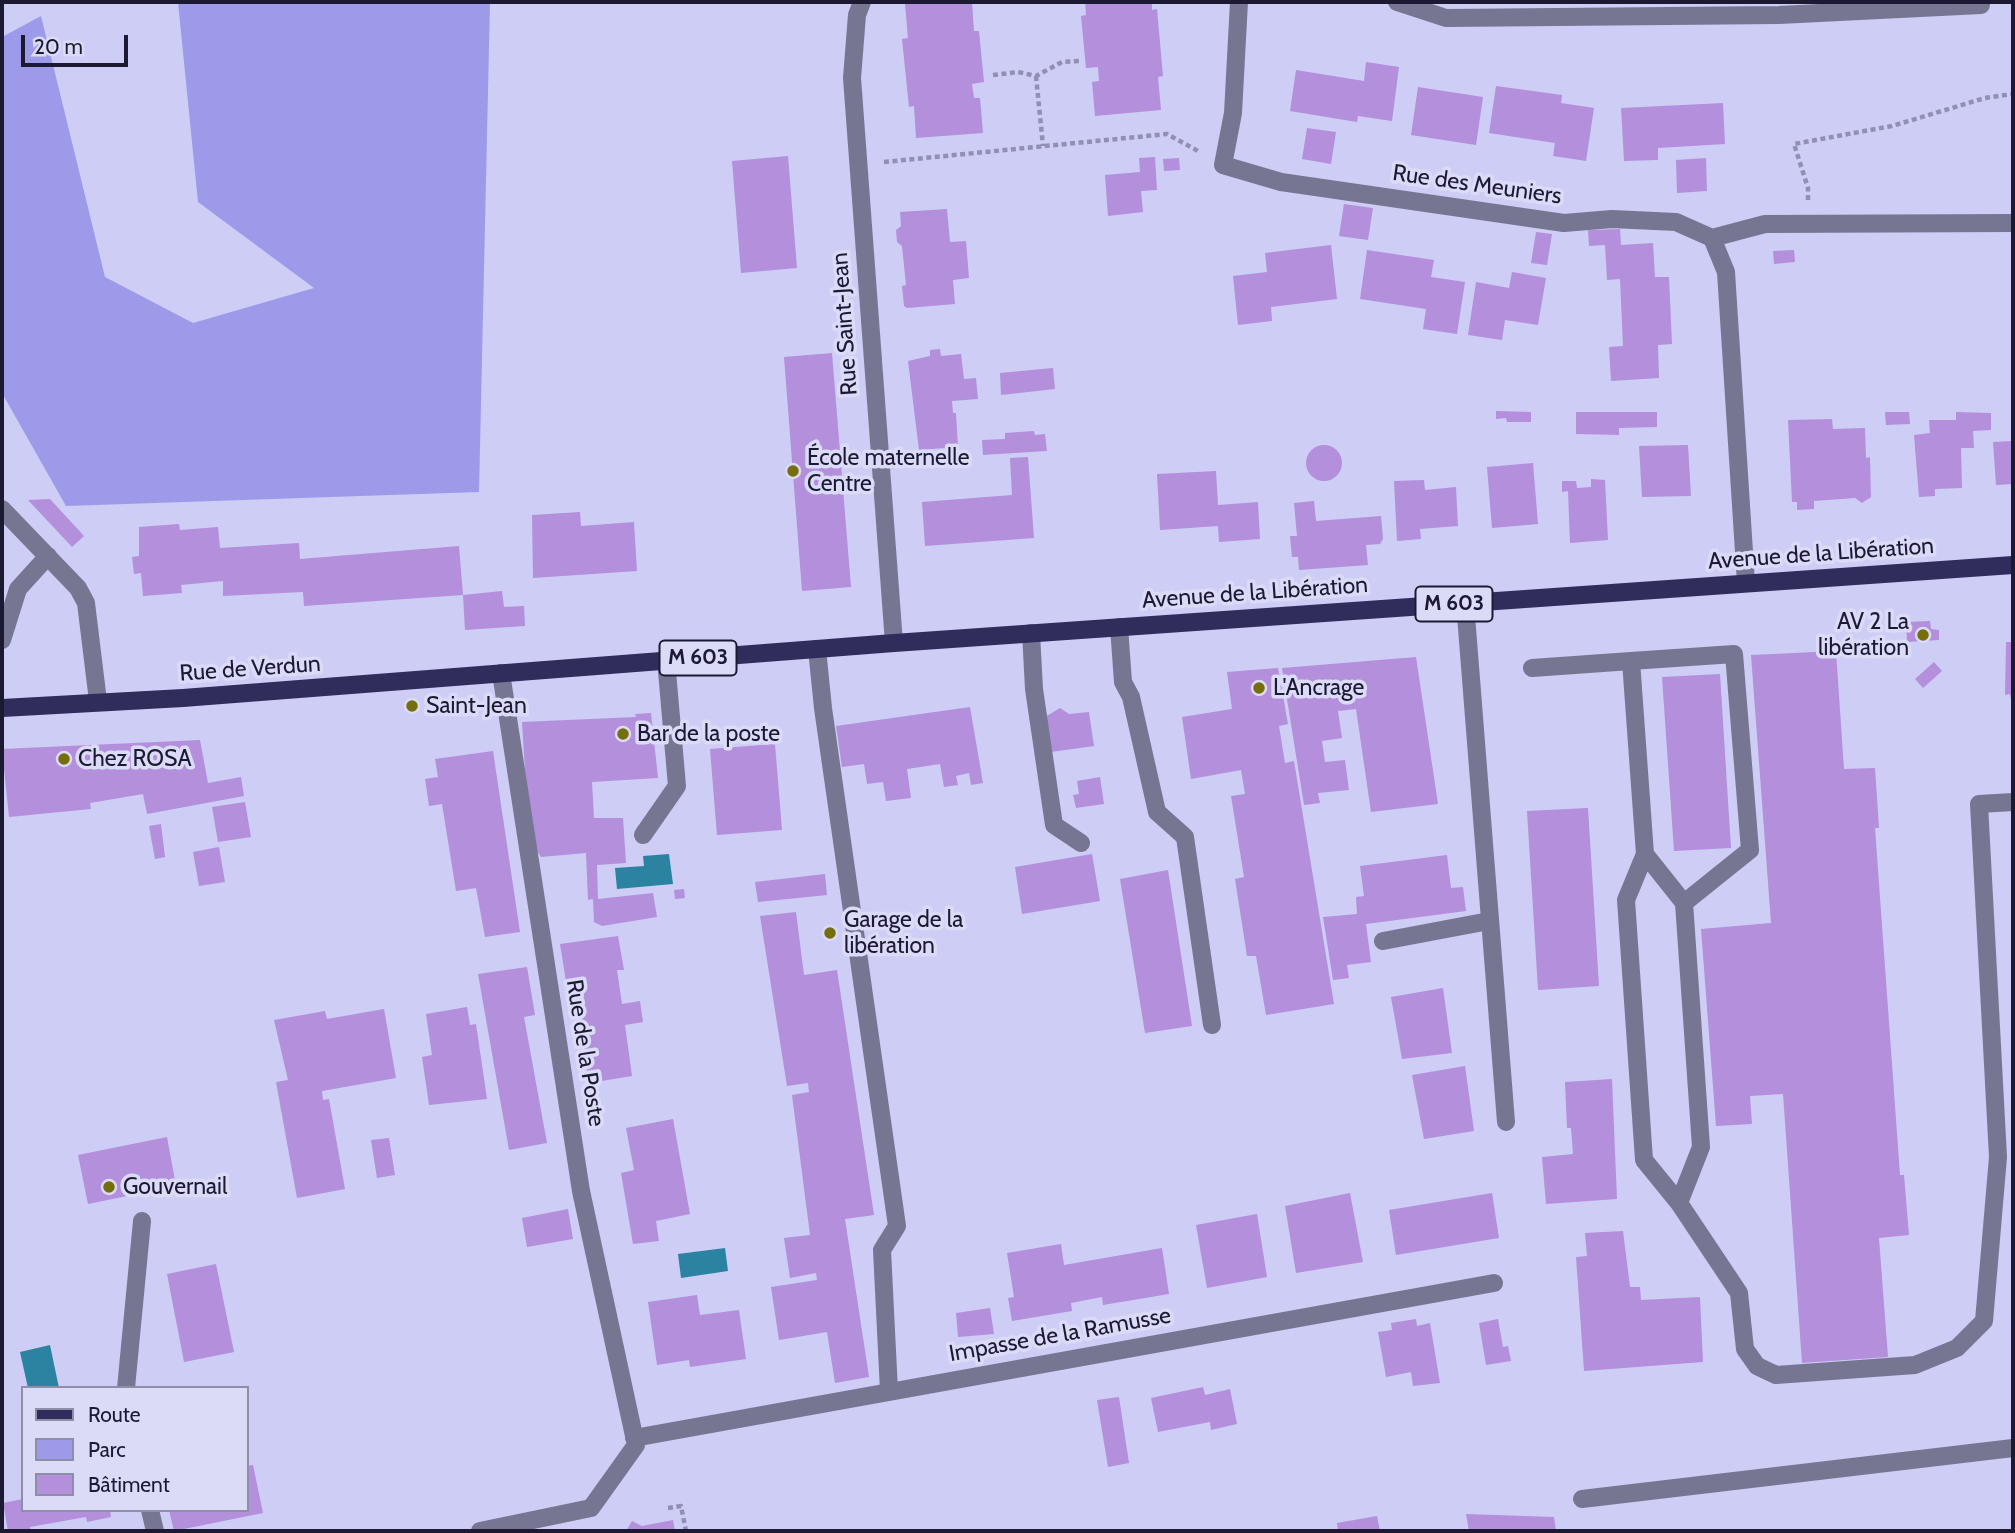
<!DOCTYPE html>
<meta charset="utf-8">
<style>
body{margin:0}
#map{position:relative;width:2015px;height:1533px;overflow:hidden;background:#cdcdf6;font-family:Cabin,sans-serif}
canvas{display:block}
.frame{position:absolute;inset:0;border:4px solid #1c1a33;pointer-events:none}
.legend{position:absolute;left:21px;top:1386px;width:228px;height:126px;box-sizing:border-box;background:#dbdbf7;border:2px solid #8f8ea9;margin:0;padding:9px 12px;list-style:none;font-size:21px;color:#1c1a33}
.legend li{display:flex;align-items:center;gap:14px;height:35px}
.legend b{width:35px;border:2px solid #8f8ea9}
.scale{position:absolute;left:21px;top:35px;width:107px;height:32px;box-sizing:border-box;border:4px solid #1c1a33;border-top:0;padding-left:9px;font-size:21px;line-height:24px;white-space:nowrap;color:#1c1a33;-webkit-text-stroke:5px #dbdbf7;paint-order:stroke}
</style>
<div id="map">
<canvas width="2015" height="1533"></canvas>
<div class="frame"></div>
<ul class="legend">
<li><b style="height:9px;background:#302c5b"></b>Route</li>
<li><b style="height:19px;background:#9d9aea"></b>Parc</li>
<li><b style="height:19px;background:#b38fdc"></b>Bâtiment</li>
</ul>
<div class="scale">20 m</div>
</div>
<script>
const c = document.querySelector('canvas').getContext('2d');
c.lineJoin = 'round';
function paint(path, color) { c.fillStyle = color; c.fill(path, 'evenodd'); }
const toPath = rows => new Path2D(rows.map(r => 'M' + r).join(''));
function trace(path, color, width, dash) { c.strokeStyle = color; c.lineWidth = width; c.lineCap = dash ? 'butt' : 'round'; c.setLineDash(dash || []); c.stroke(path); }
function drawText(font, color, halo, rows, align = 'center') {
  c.font = font + ' Cabin,sans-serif'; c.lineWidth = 7; c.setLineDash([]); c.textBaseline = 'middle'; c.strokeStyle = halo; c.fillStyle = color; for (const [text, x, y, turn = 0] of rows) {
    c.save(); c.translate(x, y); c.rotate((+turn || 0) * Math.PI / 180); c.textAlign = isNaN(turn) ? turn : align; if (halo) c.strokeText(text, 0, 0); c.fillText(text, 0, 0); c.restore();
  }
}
const green = toPath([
 [178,2,490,2,479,492,66,506,2,393,2,37,41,16,105,277,193,323,314,288,198,202]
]);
const water = toPath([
 [669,854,673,884,617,889,615,868,644,866,643,856],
 [725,1248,728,1271,681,1278,678,1254],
 [50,1345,59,1388,28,1388,20,1352]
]);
const building = toPath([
 [932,2,972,2,974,31,979,31,984,82,972,84,974,98,980,98,983,133,916,138,914,106,909,107,902,39,908,38,905,4],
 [1085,2,1152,2,1152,10,1157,9,1163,76,1158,77,1161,110,1095,116,1092,82,1099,81,1098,67,1086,68,1081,16,1086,15],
 [1366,62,1399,67,1392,121,1358,116,1357,122,1290,111,1296,70,1364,81],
 [1496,86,1562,95,1561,103,1594,108,1586,161,1553,156,1555,143,1489,133],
 [1418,87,1483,97,1476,145,1411,135],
 [1723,103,1725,144,1658,148,1658,160,1624,161,1621,108],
 [1307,128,1336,132,1331,164,1302,159],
 [788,156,797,268,741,273,732,161],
 [1155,157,1157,190,1141,191,1143,212,1108,216,1105,175,1140,172,1139,158],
 [1179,158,1180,170,1164,171,1163,159],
 [1706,158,1707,191,1677,193,1676,160],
 [1344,204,1373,208,1368,240,1339,236],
 [947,209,950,242,966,241,969,278,953,280,955,304,907,308,904,306,902,286,906,285,902,246,897,242,896,230,901,226,900,212],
 [1620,229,1621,245,1653,243,1655,277,1669,277,1672,344,1658,345,1659,378,1611,381,1609,347,1623,346,1620,279,1607,280,1605,245,1589,246,1588,230],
 [1536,232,1552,234,1547,265,1531,263],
 [1331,245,1337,299,1271,307,1272,321,1238,325,1233,276,1267,272,1265,253],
 [1367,250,1434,260,1431,277,1465,282,1457,334,1423,329,1426,309,1360,299],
 [1794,250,1795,262,1774,264,1773,251],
 [1512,272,1546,278,1538,325,1505,320,1502,340,1468,335,1476,282,1509,288],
 [940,349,941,356,961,354,964,379,976,378,978,399,952,401,953,413,956,413,958,447,919,450,908,361,930,356,930,350],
 [832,353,851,587,802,591,784,357],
 [1053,368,1055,389,1001,395,1000,373],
 [1496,411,1531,412,1531,422,1507,422,1506,418,1496,419],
 [1576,412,1657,412,1657,427,1619,428,1619,435,1576,434],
 [1885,412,1909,412,1910,424,1886,425],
 [1956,412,1991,413,1991,430,1973,431,1974,448,1961,448,1962,488,1935,489,1935,496,1919,497,1914,435,1930,433,1929,420,1956,420],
 [1832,419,1833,429,1865,428,1866,458,1870,457,1871,497,1862,503,1855,498,1814,501,1814,509,1797,510,1797,502,1792,502,1788,420],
 [1034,431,1035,435,1045,434,1047,451,983,455,982,440,1005,439,1005,433],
 [2013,441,2013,484,1996,485,1993,442],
 [1688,445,1691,496,1642,497,1639,446],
 '1306 463a18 18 0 1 1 36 0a18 18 0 1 1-36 0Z',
 [1028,457,1034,538,925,546,922,502,1012,495,1010,458],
 [1533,463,1538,524,1492,528,1487,467],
 [1216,471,1218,505,1258,502,1260,539,1219,542,1218,526,1160,530,1157,474],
 [1591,479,1605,480,1608,540,1570,543,1568,491,1562,492,1562,481,1576,481,1577,488,1591,487],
 [1424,480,1425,490,1456,487,1458,526,1420,529,1421,539,1397,541,1394,481],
 [50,499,84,536,72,547,28,500],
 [1314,501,1316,521,1381,516,1383,539,1380,544,1366,545,1368,565,1299,570,1298,557,1292,557,1290,536,1297,536,1294,503],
 [580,512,581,526,634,522,637,571,533,578,532,515],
 [179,524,180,530,218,527,220,548,299,543,300,559,459,546,463,595,304,606,303,592,223,596,223,581,181,585,182,593,143,596,141,573,134,574,132,557,139,556,139,527],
 [502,591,504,607,524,606,525,626,465,630,463,595],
 [1930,621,1931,629,1939,630,1939,640,1907,642,1906,622],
 [2006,642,2013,642,2013,712,2010,694,2005,695],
 [1836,651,1844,769,1875,768,1879,828,1875,828,1900,1175,1904,1175,1909,1235,1879,1238,1888,1357,1802,1363,1783,1094,1750,1096,1752,1124,1716,1126,1701,929,1771,923,1751,655],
 [1416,657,1438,804,1371,812,1356,709,1338,711,1342,738,1322,741,1325,762,1345,760,1349,790,1318,793,1320,803,1304,805,1282,668],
 [1934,662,1942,671,1923,688,1915,679],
 [1278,668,1288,724,1279,726,1285,763,1294,761,1334,1004,1266,1015,1256,956,1247,956,1235,879,1244,877,1231,796,1245,794,1241,770,1191,779,1182,717,1232,709,1227,672],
 [1720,674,1731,848,1674,851,1662,677],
 [970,707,983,783,971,785,969,773,956,776,958,785,944,787,940,764,907,769,911,798,886,801,883,782,867,784,864,764,842,767,836,726],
 [1060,708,1069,714,1089,712,1094,746,1051,752,1045,717],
 [651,713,658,778,592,782,594,818,623,818,626,863,597,865,598,899,653,893,657,917,602,926,594,922,593,899,588,900,586,853,541,857,535,848,526,787,522,722,636,717,635,714],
 [200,740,208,783,241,777,244,796,147,814,143,794,90,803,91,809,9,817,2,749],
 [775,744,782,830,717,835,710,749],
 [493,751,520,932,485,937,476,888,456,891,442,804,429,806,425,779,438,777,435,759],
 [1100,777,1104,804,1076,808,1073,795,1079,794,1077,781],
 [245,802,251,837,218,842,212,807],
 [1588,808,1599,986,1538,990,1527,811],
 [161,824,165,857,155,859,149,826],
 [219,847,225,882,199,886,193,852],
 [1092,854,1100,901,1022,914,1015,867],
 [1447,855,1451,888,1463,887,1466,911,1366,924,1371,962,1347,965,1349,978,1333,980,1323,917,1357,914,1356,897,1364,896,1360,866],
 [1168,870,1192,1026,1145,1033,1120,879],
 [825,874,827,895,758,902,755,882],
 [684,889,685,898,675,899,674,890],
 [796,912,804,975,837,970,874,1215,845,1219,869,1377,835,1383,827,1332,779,1340,771,1287,817,1280,816,1273,790,1278,784,1238,810,1235,792,1095,809,1092,808,1083,787,1086,760,916],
 [618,936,624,970,617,970,622,1004,640,1001,643,1022,625,1025,632,1076,589,1083,578,1009,574,1010,571,993,568,994,560,944],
 [527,967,535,1015,524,1017,547,1143,509,1150,478,974],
 [1443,988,1452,1053,1402,1059,1391,997],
 [467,1007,470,1025,476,1024,487,1099,429,1105,422,1057,432,1055,426,1014],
 [384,1009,396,1078,322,1091,323,1100,329,1099,345,1189,297,1198,276,1082,288,1080,274,1020,325,1011,327,1019],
 [1465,1066,1474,1131,1424,1139,1412,1075],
 [1612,1079,1617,1199,1546,1204,1542,1157,1573,1154,1571,1128,1567,1128,1565,1082],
 [673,1119,690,1214,656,1221,659,1241,633,1244,621,1173,634,1170,626,1128],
 [167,1137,176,1186,88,1204,78,1155],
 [389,1138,395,1175,377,1178,371,1140],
 [1350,1193,1363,1262,1296,1273,1285,1206],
 [1492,1193,1499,1238,1396,1255,1389,1210],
 [568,1209,573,1239,527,1247,522,1218],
 [1257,1214,1267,1277,1207,1288,1196,1225],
 [1623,1231,1630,1287,1640,1287,1641,1300,1700,1297,1703,1362,1584,1371,1576,1257,1587,1256,1585,1233],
 [1061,1244,1064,1265,1162,1248,1169,1294,1103,1305,1102,1297,1071,1303,1072,1311,1012,1321,1008,1298,1014,1297,1007,1253],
 [216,1264,234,1352,184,1362,167,1274],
 [697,1295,700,1315,739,1310,746,1359,690,1367,689,1360,657,1365,648,1302],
 [990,1308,994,1334,958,1337,956,1313],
 [1416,1319,1417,1326,1430,1323,1440,1383,1413,1386,1411,1372,1386,1377,1378,1332,1392,1330,1391,1323],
 [1498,1319,1503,1347,1508,1346,1511,1361,1486,1365,1479,1323],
 [1203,1387,1205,1395,1230,1389,1237,1424,1211,1430,1210,1422,1158,1432,1151,1398],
 [1119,1397,1129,1463,1108,1467,1097,1400],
 [253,1465,263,1513,174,1531,169,1510,247,1510,247,1466],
 [23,1499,23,1510,110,1510,111,1517,87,1522,86,1517,30,1527,31,1531,8,1531,3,1503],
 [1466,1514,1554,1517,1556,1531,1469,1531],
 [1377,1516,1380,1531,1338,1531,1337,1523],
 [673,1520,675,1531,626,1531,632,1521,642,1526]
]);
const path = toPath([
 [993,75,1018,72,1036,76,1062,62,1079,61],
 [1036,76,1043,146],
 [884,162,1167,134,1198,151],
 [1808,200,1808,188,1794,144,1892,126,1985,98,2013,94],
 [668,1508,681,1506,686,1531]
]);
const minor = toPath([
 [862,2,857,15,852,78,894,643],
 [1239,2,1233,113,1223,165,1281,182,1564,223,1612,219,1676,222,1712,238,1726,272,1746,583],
 [1397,2,1446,18,1779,15,1981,5,1981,2],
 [1712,238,1765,224,2013,223],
 [2,509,78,588,86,603,98,701],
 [1465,603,1506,1122],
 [1119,627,1123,682,1131,697,1157,812,1185,837,1212,1025],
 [1031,633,1034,689,1054,825,1081,843],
 [2,640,18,589,48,556],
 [817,649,823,708,897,1226,882,1250,889,1391],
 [1631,661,1734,654,1750,850,1684,903],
 [1532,668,1631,661,1645,854,1684,903,1701,1147,1679,1203,1739,1293,1745,1349,1757,1366,1776,1375,1915,1365,1957,1348,1984,1321,1998,1157,1979,804,2013,802],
 [643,835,677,786,666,660],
 [1645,854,1626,900,1644,1160,1679,1203],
 [1383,941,1489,921],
 [126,1388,142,1221],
 [634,1438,1494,1283],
 [1582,1499,2013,1448],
 [150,1510,155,1531],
 [480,1531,591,1508,636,1445,581,1191,501,673]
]);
const major = toPath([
 [2,708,183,698,894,643,2013,565]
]);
const markers = [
 [793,471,7,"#746e0c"],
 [1923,635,7,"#746e0c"],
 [1259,688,7,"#746e0c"],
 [412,706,7,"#746e0c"],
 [623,734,7,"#746e0c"],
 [64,759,7,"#746e0c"],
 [830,933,7,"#746e0c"],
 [109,1187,7,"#746e0c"]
];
const shields = [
 [1454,604,77],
 [698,658,77]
];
const shieldNames = [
 ["M 603",1454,604],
 ["M 603",698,658]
];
const streetNames = [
 ["Rue des Meuniers",1477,185,8],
 ["Rue Saint-Jean",845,324,-94],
 ["Avenue de la Libération",1821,554,-4],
 ["Avenue de la Libération",1255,593,-4],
 ["Rue de Verdun",250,669,-4],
 ["Rue de la Poste",585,1053,81],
 ["Impasse de la Ramusse",1060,1335,-10]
];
const poiNames = [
 ["École maternelle",807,458],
 ["Centre",807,484],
 ["AV 2 La",1909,622,"right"],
 ["libération",1909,648,"right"],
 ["L'Ancrage",1273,688],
 ["Saint-Jean",426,706],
 ["Bar de la poste",637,734],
 ["Chez ROSA",78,759],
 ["Garage de la",844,920],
 ["libération",844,946],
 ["Gouvernail",123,1187]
];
paint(green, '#9d9aea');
paint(water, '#2b83a1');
paint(building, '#b38fdc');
trace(path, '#9190b4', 4.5, [5, 3.5]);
trace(minor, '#767692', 18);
trace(major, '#302c5b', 18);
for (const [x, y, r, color] of markers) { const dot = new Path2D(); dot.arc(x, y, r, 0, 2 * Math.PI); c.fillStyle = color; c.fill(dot); trace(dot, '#dbdbf7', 2.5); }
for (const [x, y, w] of shields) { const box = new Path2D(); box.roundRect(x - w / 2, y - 17.5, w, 35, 5); c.fillStyle = '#dbdbf7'; c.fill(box); trace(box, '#1c1a33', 2); }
drawText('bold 21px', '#1c1a33', null, shieldNames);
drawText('23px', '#1c1a33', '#dbdbf7', streetNames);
drawText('23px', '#1c1a33', '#dbdbf7', poiNames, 'left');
</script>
